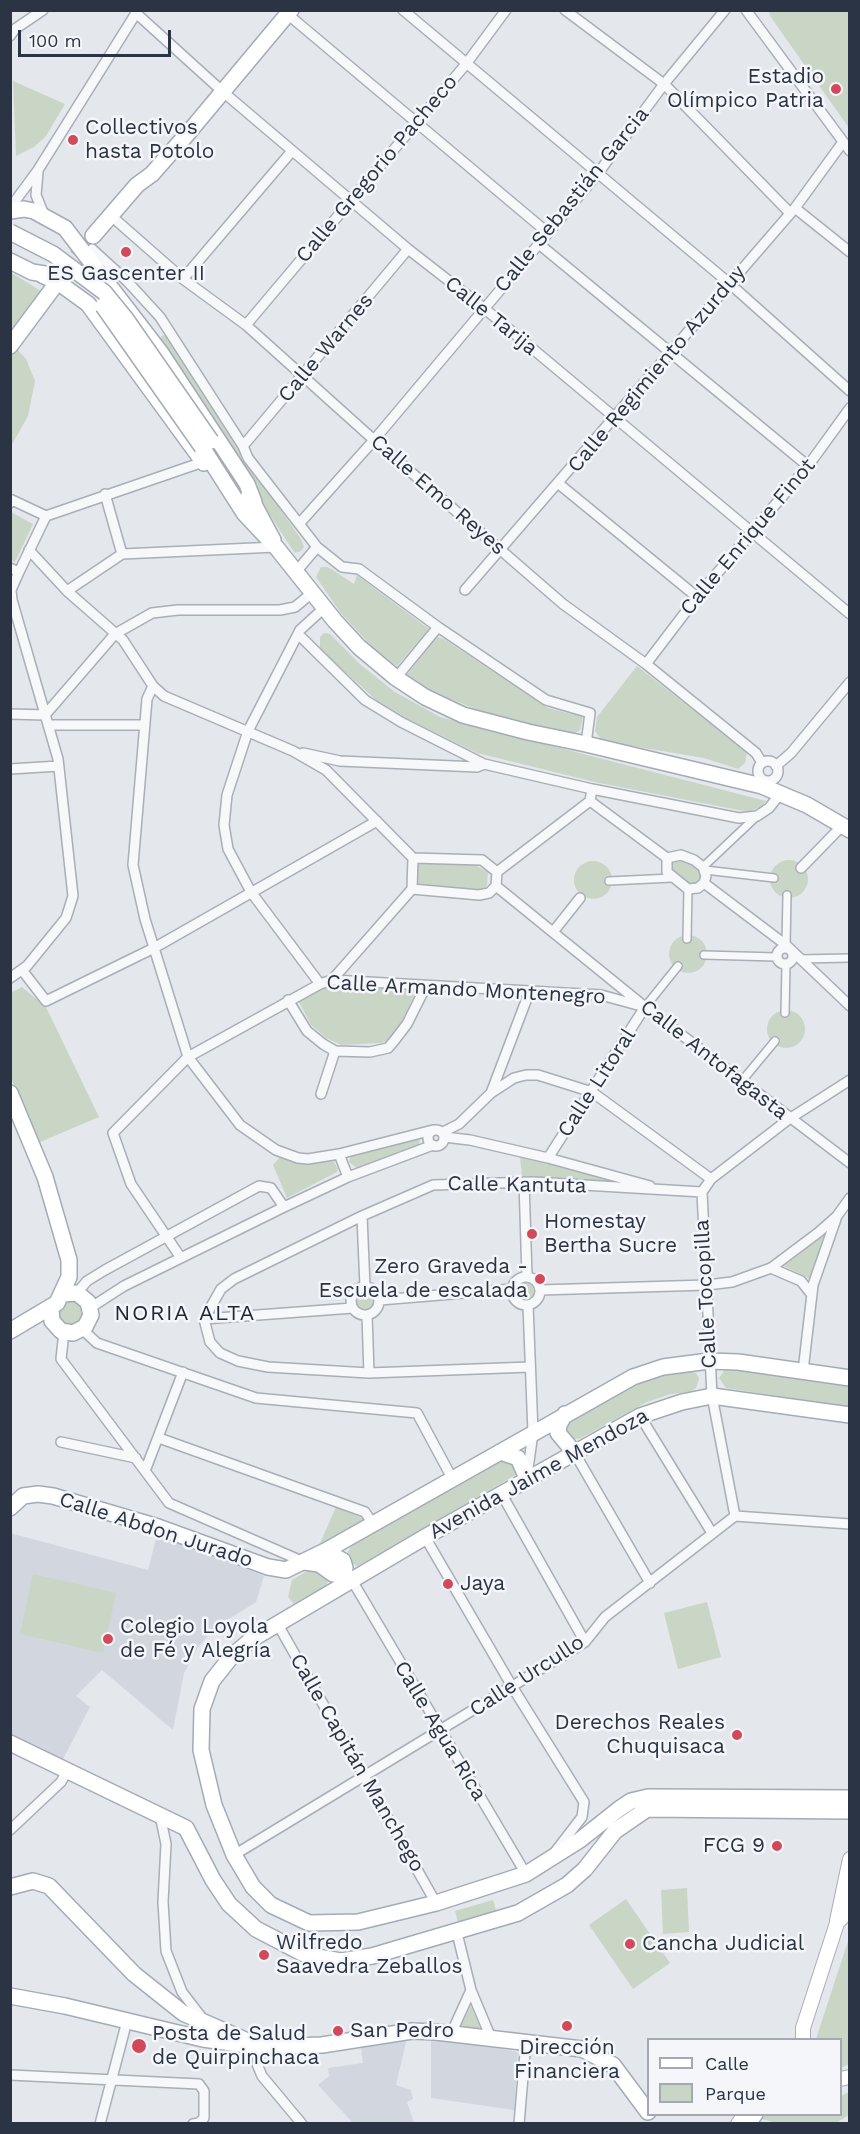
<!DOCTYPE html>
<meta charset="utf-8">
<style>
body{margin:0}
#map{position:relative;width:860px;height:2134px;overflow:hidden;background:#e4e7ec;font-family:"Work Sans",sans-serif}
canvas{display:block}
.frame{position:absolute;inset:0;border:12px solid #2b3445;pointer-events:none}
.legend{position:absolute;left:647px;top:2038px;width:195px;height:78px;box-sizing:border-box;background:#f4f6f9;border:2px solid #a4a8b1;margin:0;padding:8px 10px;list-style:none;font-size:18px;color:#2b3445}
.legend li{display:flex;align-items:center;gap:12px;height:30px}
.legend b{width:30px;border:2px solid #a4a8b1}
.scale{position:absolute;left:18px;top:30px;width:153px;height:27px;box-sizing:border-box;border:3px solid #2b3445;border-top:0;padding-left:8px;font-size:18px;line-height:21px;white-space:nowrap;color:#2b3445;-webkit-text-stroke:4px #f4f6f9;paint-order:stroke}
</style>
<div id="map">
<canvas width="860" height="2134"></canvas>
<div class="frame"></div>
<ul class="legend">
<li><b style="height:8px;background:#fff"></b>Calle</li>
<li><b style="height:16px;background:#c9d6c5"></b>Parque</li>
</ul>
<div class="scale">100 m</div>
</div>
<script>
const c = document.querySelector('canvas').getContext('2d');
c.lineJoin = 'round';
function paint(path, color) { c.fillStyle = color; c.fill(path, 'evenodd'); }
const toPath = rows => new Path2D(rows.map(r => 'M' + r).join(''));
function trace(path, color, width, dash) { c.strokeStyle = color; c.lineWidth = width; c.lineCap = dash ? 'butt' : 'round'; c.setLineDash(dash || []); c.stroke(path); }
function drawText(font, color, halo, rows, align = 'center') {
  c.font = font + ' "Work Sans",sans-serif'; c.lineWidth = 5; c.setLineDash([]); c.textBaseline = 'middle'; c.strokeStyle = halo; c.fillStyle = color; for (const [text, x, y, turn = 0] of rows) {
    c.save(); c.translate(x, y); c.rotate((+turn || 0) * Math.PI / 180); c.textAlign = isNaN(turn) ? turn : align; if (halo) c.strokeText(text, 0, 0); c.fillText(text, 0, 0); c.restore();
  }
}
const built = toPath([
 [10,1533,148,1570,157,1535,264,1576,256,1602,213,1629,197,1649,184,1673,173,1730,102,1670,76,1696,90,1707,61,1763,11,1736],
 [431,2036,518,2052,514,2110,431,2098],
 [407,2038,396,2085,411,2090,413,2099,407,2102,414,2123,353,2123,318,2085,329,2076,328,2068,363,2063,361,2048]
]);
const green = toPath([
 [769,11,849,11,849,128,770,16],
 [13,81,65,104,46,136,34,147,16,156],
 [10,272,41,291,11,331,10,331],
 [165,334,245,459,301,539,304,547,301,551,295,553,290,546,157,340],
 [15,347,26,359,35,381,28,416,11,446,10,359],
 [11,512,33,524,15,562,11,560],
 [321,567,328,567,354,584,357,575,429,629,397,666,375,650,340,612,316,577],
 [324,633,330,634,361,665,395,692,440,717,766,801,762,806,749,812,599,783,477,753,406,718,376,700,320,649,320,637],
 [437,637,444,639,548,708,583,717,580,730,570,736,509,722,430,691,406,676],
 [637,666,747,752,745,763,738,769,704,758,602,741,595,731,597,717],
 [680,859,694,864,701,871,702,877,698,884,690,885,672,874,671,864,674,860],
 '770 879a19 19 0 1 1 38 0a19 19 0 1 1-38 0Z',
 '574 880a19 19 0 1 1 38 0a19 19 0 1 1-38 0Z',
 [420,863,475,865,488,872,487,885,483,891,421,888,416,883,416,867],
 '669 954a19 19 0 1 1 38 0a19 19 0 1 1-38 0Z',
 [330,985,416,991,400,1026,389,1040,381,1043,341,1045,326,1038,311,1025,299,1002,307,995],
 [22,987,46,1007,99,1117,38,1143,11,1078,10,993],
 '767 1029a19 19 0 1 1 38 0a19 19 0 1 1-38 0Z',
 [415,1137,420,1139,418,1148,358,1169,349,1162,351,1155],
 [280,1157,294,1162,319,1163,333,1160,338,1169,337,1172,287,1198,273,1165],
 [520,1157,627,1183,623,1187,522,1176],
 [824,1235,810,1279,784,1266],
 '516 1291a9 9 0 1 1 18 0a9 9 0 1 1-18 0Z',
 '354 1300a11 11 0 1 1 22 0a11 11 0 1 1-22 0Z',
 [71,1296,81,1300,85,1320,68,1328,55,1315],
 [726,1368,849,1386,849,1407,726,1388,719,1378],
 [684,1369,696,1373,699,1379,696,1388,690,1392,671,1394,647,1402,581,1438,571,1440,565,1434,565,1421,649,1377],
 [500,1457,509,1457,519,1473,358,1566,349,1563,346,1555,352,1545],
 [336,1507,364,1519,361,1524,317,1550],
 [314,1567,328,1576,328,1581,326,1586,294,1604,288,1597,292,1580],
 [33,1574,116,1593,103,1653,20,1634],
 [707,1602,721,1657,678,1669,664,1613],
 [687,1888,689,1932,663,1934,661,1890],
 [626,1899,670,1963,633,1989,589,1925],
 [493,1900,497,1914,459,1925,455,1911],
 [849,1938,849,2064,841,2068,840,2040,816,2039],
 [471,2006,481,2030,460,2028],
 [849,2092,849,2115,836,2123,777,2123,758,2118,761,2114,840,2114,841,2096]
]);
const primaryTunnel = toPath([
 [61,274,93,236]
]);
const pedestrian = toPath([
 [703,867,757,816],
 [705,870,774,878],
 [609,881,672,878],
 [687,939,688,889],
 [786,945,787,895],
 [704,955,776,957],
 [800,959,850,958],
 [645,1007,678,966],
 [785,1013,786,965],
 [741,1082,775,1041]
]);
const minor = toPath([
 [403,10,729,283,850,391],
 [565,10,664,84,790,213],
 [746,10,850,151],
 [285,12,548,233],
 [137,14,222,91,408,249,485,309,850,614],
 [10,36,15,29,43,10],
 [38,172,36,195,44,215],
 [10,208,38,170,138,10],
 [795,208,850,252],
 [117,221,183,279,246,325,374,440,563,604,646,664,756,753,762,763],
 [539,244,808,466],
 [92,249,127,281,160,317,243,446,248,458,317,547,342,567,359,569,438,627,546,700,590,713,586,744],
 [183,279,292,151],
 [246,325,466,64,506,10],
 [243,446,408,249],
 [559,484,697,597],
 [105,494,122,554],
 [10,503,12,500,46,516,19,572,10,568],
 [46,516,203,462],
 [299,524,374,440,548,233,599,172,664,84,725,10],
 [29,550,67,591,123,640,153,686,164,696,293,751,326,770,413,858],
 [295,573,317,547],
 [465,590,795,208,843,142],
 [67,591,122,554,276,547],
 [324,608,300,630,248,731,227,795,224,825,228,849,251,892,320,984,332,980,601,995,645,1007],
 [298,634,365,700,401,722,484,764,592,789,739,818,757,816,769,808,780,794],
 [646,664,697,597,808,466,850,408],
 [396,678,438,627],
 [153,686,147,699,133,865,145,919,188,1057,240,1125,276,1150,298,1158,308,1159,339,1154,433,1130],
 [10,714,45,715,115,634,152,613,178,610,280,610,295,607,312,593],
 [48,725,145,725],
 [303,753,340,761,477,767,484,764],
 '758 771a10 10 0 1 1 20 0a10 10 0 1 1-20 0Z',
 [776,766,791,753,850,682],
 [10,769,59,766],
 [590,801,667,858],
 [681,855,694,860,703,867,706,876,704,883,698,888,688,889,667,872,667,858,681,855],
 [413,858,482,860,497,872,496,886,489,893,479,895,412,889,413,858],
 [801,868,842,826],
 [497,872,590,801,592,789],
 [704,883,786,945,850,1006],
 [496,886,645,1007,850,1163],
 [553,932,580,898],
 '777 956a8 8 0 1 1 16 0a8 8 0 1 1-16 0Z',
 [22,970,46,1001,154,948,377,821],
 [10,978,27,966,66,918,73,896,58,759,12,600,11,590,19,572],
 [332,980,412,889],
 [288,1000,307,1031,323,1044,335,1051,370,1052,388,1048,394,1041,407,1024,426,986],
 [491,1093,514,1078,526,1075,538,1075,592,1092,711,1179],
 [321,1094,335,1051],
 '428 1138a8 8 0 1 1 16 0a8 8 0 1 1-16 0Z',
 [443,1132,459,1124,491,1093,529,993],
 [444,1137,470,1140,548,1158,650,1186],
 [339,1154,348,1177],
 [548,1158,645,1007],
 [524,1182,527,1276],
 [702,1192,712,1396,735,1516],
 [702,1192,711,1179,789,1119,850,1080],
 [362,1216,365,1287],
 [181,1258,131,1184,113,1133,188,1057,320,984],
 [771,1268,801,1281,812,1295],
 '512 1291a14 14 0 1 1 28 0a14 14 0 1 1-28 0Z',
 '351 1301a14 14 0 1 1 28 0a14 14 0 1 1-28 0Z',
 [540,1290,707,1285,732,1282,771,1268,819,1232,837,1216,850,1198],
 [77,1293,87,1281,105,1270,259,1186,271,1188,284,1207],
 [380,1300,512,1289],
 [90,1308,124,1286,284,1207,348,1177,433,1145],
 [367,1315,369,1373,530,1367],
 [204,1319,353,1308],
 [82,1329,97,1343,256,1398,417,1413,452,1478],
 [64,1332,61,1359,169,1503,304,1562],
 [803,1371,813,1285,836,1219],
 [369,1373,268,1367,238,1361,220,1353,210,1342,204,1319,221,1289,234,1279,362,1216,433,1185,533,1182,702,1192],
 [640,1416,712,1533],
 [159,1438,365,1512,373,1524],
 [61,1442,136,1458],
 [574,1452,650,1583],
 [145,1471,183,1372],
 [527,1476,533,1433,528,1305],
 [501,1493,585,1642],
 [425,1537,513,1688,584,1802,582,1817,555,1852],
 [350,1577,526,1874],
 [277,1623,436,1903],
 [160,1815,166,1844,163,1902,166,1951,182,1992,202,2018],
 [10,1830,61,1782,67,1771],
 [234,1855,585,1642,605,1617,735,1516,850,1524],
 [457,1933,471,1990,491,2038],
 [451,2034,471,1990],
 [261,2047,257,2064,262,2076,302,2124],
 [10,2075,199,2084,204,2091,204,2118,199,2123,193,2124],
 [100,2124,127,2021],
 [519,2124,526,2041]
]);
const secondary = toPath([
 [837,1921,850,1859],
 [803,2040,803,2028,837,1923,850,1909],
 [840,2079,850,2077],
 [738,2124,745,2114]
]);
const primary = toPath([
 [10,211,24,209,34,211,65,228,161,353,247,484,254,502],
 [93,236,137,185,152,174,189,132,291,10],
 [10,261,32,272,51,275],
 [42,275,59,283,88,304,204,463],
 [10,346,62,276],
 [202,447,244,513,276,547,335,621,359,647,396,678,425,697,463,715,528,732,586,744,762,786,807,805,850,830],
 [249,495,273,540],
 [10,1093,45,1177,69,1260,69,1277,57,1303,10,1331],
 [51,1309,52,1321,61,1331,73,1333,85,1327,91,1315,88,1302,77,1293,63,1294],
 [565,1414,559,1425,558,1433,574,1452],
 [850,1415,712,1396,682,1402,640,1416,425,1537,252,1639,231,1657,212,1681,202,1709,201,1750,214,1805,234,1855,253,1887,271,1905,309,1923,358,1922,436,1903,526,1874,580,1840,619,1809,631,1801,648,1797,850,1798],
 [500,1452,518,1458,527,1478],
 [10,1508,23,1496,38,1494,53,1496,158,1527,268,1567,286,1570,327,1550,633,1377,663,1367,709,1361,738,1362,850,1378],
 [304,1562,319,1564,333,1574,341,1573,345,1568,343,1561,338,1558,331,1560],
 [10,1743,186,1828,213,1880,229,1904,256,1929,306,1955,341,1961,372,1956,518,1913,567,1885,585,1869,615,1831,647,1809,850,1811],
 [10,1887,33,1881,49,1886,134,1974,183,2013,261,2047,322,2045,412,2031,436,2032,582,2049,613,2065,648,2112],
 [10,1996,65,2006,203,2039,246,2045],
 [748,2124,755,2114]
]);
const primaryBridge = toPath([
 [10,232,53,254,104,292,126,319,211,441],
 [103,306,202,447]
]);
const markers = [
 [836,89,6,"#d1495b"],
 [73,140,6,"#d1495b"],
 [126,252,6,"#d1495b"],
 [532,1234,6,"#d1495b"],
 [540,1279,6,"#d1495b"],
 [448,1584,6,"#d1495b"],
 [108,1639,6,"#d1495b"],
 [737,1735,6,"#d1495b"],
 [777,1846,6,"#d1495b"],
 [630,1944,6,"#d1495b"],
 [264,1955,6,"#d1495b"],
 [567,2026,6,"#d1495b"],
 [338,2031,6,"#d1495b"],
 [139,2046,8,"#d1495b"]
];
const poiNames = [
 ["Estadio",824,77,"right"],
 ["Olímpico Patria",824,101,"right"],
 ["Collectivos",85,128],
 ["hasta Potolo",85,152],
 ["ES Gascenter II",126,274,"center"],
 ["Homestay",544,1222],
 ["Bertha Sucre",544,1246],
 ["Zero Graveda -",528,1267,"right"],
 ["Escuela de escalada",528,1291,"right"],
 ["Jaya",460,1584],
 ["Colegio Loyola",120,1627],
 ["de Fé y Alegría",120,1651],
 ["Derechos Reales",725,1723,"right"],
 ["Chuquisaca",725,1747,"right"],
 ["FCG 9",765,1846,"right"],
 ["Wilfredo",276,1943],
 ["Saavedra Zeballos",276,1967],
 ["Cancha Judicial",642,1944],
 ["San Pedro",350,2031],
 ["Posta de Salud",152,2034],
 ["de Quirpinchaca",152,2058],
 ["Dirección",567,2048,"center"],
 ["Financiera",567,2072,"center"]
];
const streetNames = [
 ["Calle Gregorio Pacheco",377,169,-50],
 ["Calle Sebastián Garcia",572,200,-51],
 ["Calle Tarija",491,316,39],
 ["Calle Warnes",326,348,-50],
 ["Calle Regimiento Azurduy",657,369,-50],
 ["Calle Emo Reyes",438,495,41],
 ["Calle Enrique Finot",748,537,-50],
 ["Calle Armando Montenegro",466,990,3],
 ["Calle Antofagasta",714,1060,38],
 ["Calle Litoral",597,1083,-57],
 ["Calle Kantuta",517,1185,1],
 ["Calle Tocopilla",706,1294,-93],
 ["Avenida Jaime Mendoza",539,1474,-29],
 ["Calle Abdon Jurado",156,1530,18],
 ["Calle Urcullo",527,1676,-33],
 ["Calle Agua Rica",440,1731,59],
 ["Calle Capitán Manchego",357,1763,60]
];
const neighbourhoodNames = [
 ["NORIA ALTA",185,1314]
];
paint(built, '#d2d6de');
paint(green, '#c9d6c5');
trace(primaryTunnel, '#bfc3cb', 15, [15, 8]);
trace(pedestrian, '#a9aeb7', 10);
trace(minor, '#a9aeb7', 12);
trace(secondary, '#a9aeb7', 16);
trace(primary, '#a3abb8', 18);
trace(pedestrian, '#f7f8fa', 7);
trace(minor, '#f7f8fa', 9);
trace(secondary, '#fff', 14);
trace(primary, '#fff', 15);
trace(primaryBridge, '#a3abb8', 18, []);
trace(primaryBridge, '#fff', 15);
for (const [x, y, r, color] of markers) { const dot = new Path2D(); dot.arc(x, y, r, 0, 2 * Math.PI); c.fillStyle = color; c.fill(dot); trace(dot, '#f4f6f9', 2); }
drawText('21px', '#2b3445', '#f4f6f9', poiNames, 'left');
drawText('21px', '#2b3445', '#f4f6f9', streetNames);
c.letterSpacing = '1.5px';
drawText('22px', '#1d2536', '#f4f6f9', neighbourhoodNames);
c.letterSpacing = '0px';
</script>
